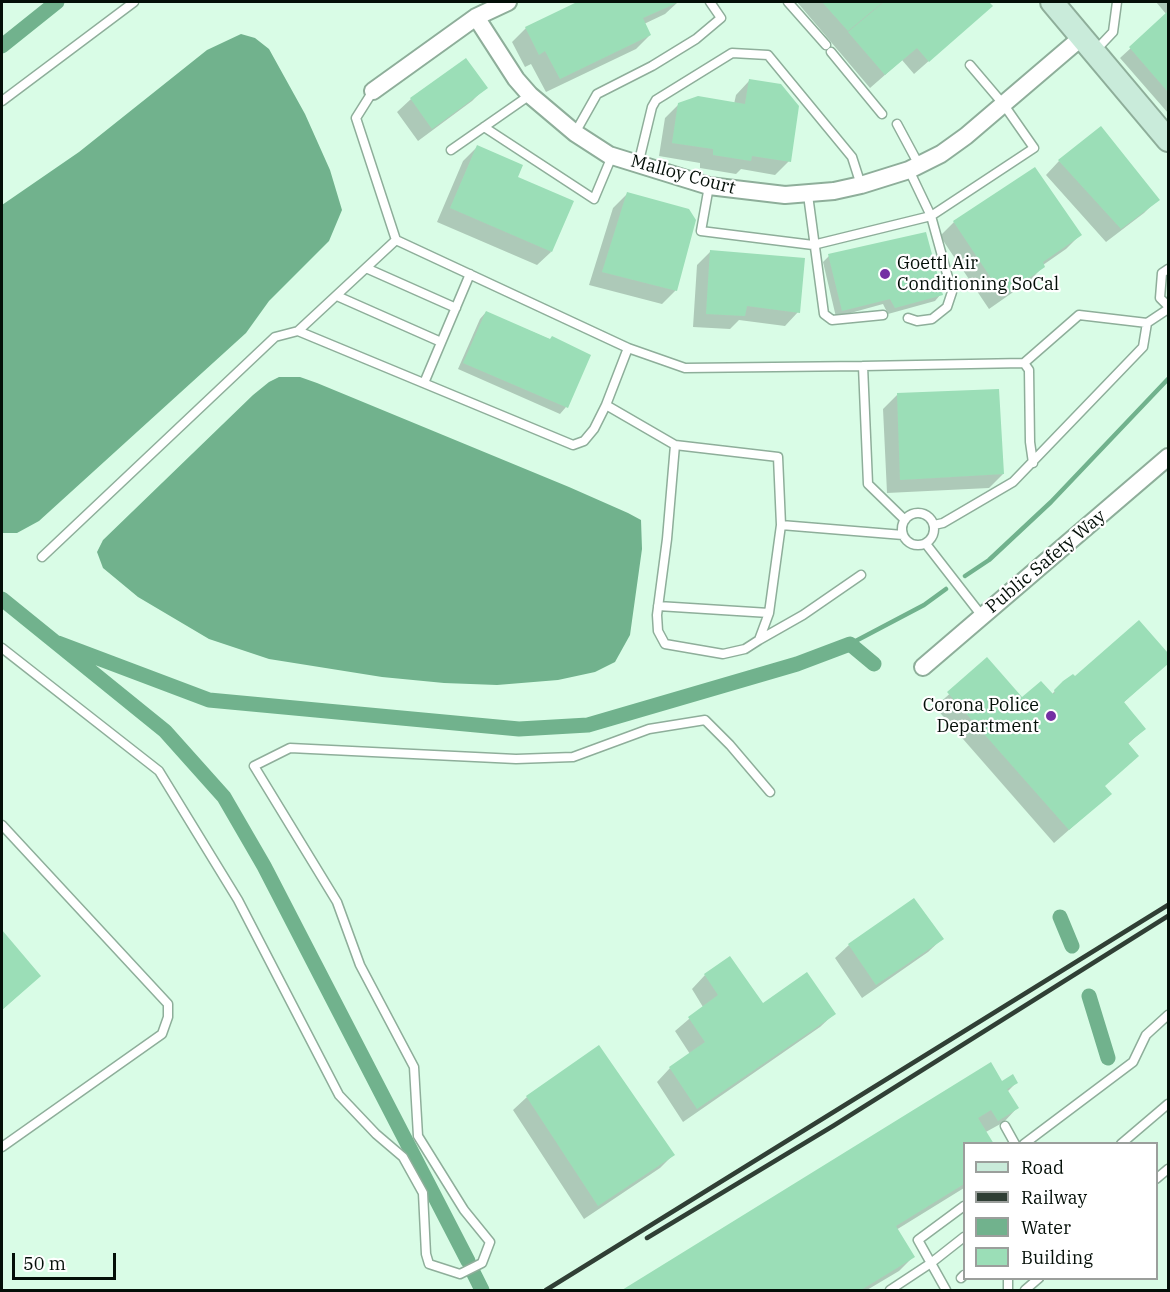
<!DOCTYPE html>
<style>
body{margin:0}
#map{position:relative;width:1170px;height:1292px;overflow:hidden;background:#d9fce6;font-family:"IBM Plex Serif",serif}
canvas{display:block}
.frame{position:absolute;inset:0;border:3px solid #040f08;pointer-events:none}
.legend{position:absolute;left:963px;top:1142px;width:195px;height:138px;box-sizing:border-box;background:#fff;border:2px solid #9b9f9c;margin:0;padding:8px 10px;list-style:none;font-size:18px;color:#040f08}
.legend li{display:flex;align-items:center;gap:12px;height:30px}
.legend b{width:30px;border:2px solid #9b9f9c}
.scale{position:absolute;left:12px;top:1253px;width:104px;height:27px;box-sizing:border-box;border:3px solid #040f08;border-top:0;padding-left:8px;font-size:18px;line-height:21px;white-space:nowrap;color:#040f08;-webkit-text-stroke:4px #fff;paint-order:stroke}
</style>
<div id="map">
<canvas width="1170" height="1292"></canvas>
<div class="frame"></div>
<ul class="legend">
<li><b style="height:8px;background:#c9ebda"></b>Road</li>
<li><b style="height:8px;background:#303f35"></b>Railway</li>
<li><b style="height:16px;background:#71b28d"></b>Water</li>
<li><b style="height:16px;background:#9bdeb7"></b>Building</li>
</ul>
<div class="scale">50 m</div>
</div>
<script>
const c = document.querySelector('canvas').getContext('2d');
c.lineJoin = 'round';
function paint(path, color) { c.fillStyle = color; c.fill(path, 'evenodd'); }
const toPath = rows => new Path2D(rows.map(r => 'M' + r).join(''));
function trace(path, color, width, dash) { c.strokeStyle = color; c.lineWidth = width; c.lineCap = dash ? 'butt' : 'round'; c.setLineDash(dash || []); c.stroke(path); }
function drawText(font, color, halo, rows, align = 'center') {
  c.font = font + ' "IBM Plex Serif",serif'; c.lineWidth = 4.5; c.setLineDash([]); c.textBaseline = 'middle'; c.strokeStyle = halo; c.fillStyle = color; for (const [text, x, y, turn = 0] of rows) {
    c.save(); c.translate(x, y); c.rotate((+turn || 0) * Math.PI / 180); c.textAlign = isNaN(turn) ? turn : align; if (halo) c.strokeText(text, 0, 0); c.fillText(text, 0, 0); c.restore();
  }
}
const water = toPath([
 [241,34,255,38,269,49,305,114,330,170,342,210,329,241,269,301,246,333,39,521,17,533,2,533,2,205,79,152,207,50],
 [279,377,300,377,317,383,569,487,628,513,641,520,642,549,630,635,615,662,595,672,558,680,497,685,444,683,382,677,269,659,209,639,138,597,103,568,97,552,103,540,253,395,269,382]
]);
const shadow = toPath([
 [580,2,678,2,665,14,644,24,650,35,636,49,546,92,531,64,525,67,512,42,526,28],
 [797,2,987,2,991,6,914,74,902,60,870,88],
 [1156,2,1168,2,1168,113,1120,58,1167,15],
 [749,81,789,161,775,175,741,169,736,174,700,168,700,163,659,156,665,118,679,104,734,104,736,95],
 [486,87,472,101,418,141,397,112,411,99],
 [477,147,516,178,551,252,537,265,437,222,463,161],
 [1059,161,1158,199,1144,213,1106,242,1046,175],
 [627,194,676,290,662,304,589,285,613,208],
 [954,222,1080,235,1066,249,1043,265,1043,267,1029,281,989,309,940,236],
 [711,251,798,312,785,326,739,320,730,329,693,327,697,265],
 [829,256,941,294,935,301,888,314,883,304,836,317,823,262],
 [486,312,589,356,566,407,560,414,458,369,480,319],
 [897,395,1003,474,989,488,887,493,883,409],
 [1139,622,1168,656,1168,662,1123,703,1144,729,1127,745,1104,786,1110,794,1054,843,935,707,987,660,1022,699,1051,695,1064,682,1075,678],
 [2,932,39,976,2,1010],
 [942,939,928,952,862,998,835,958,849,945],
 [705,975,763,1005,834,1014,820,1027,683,1122,657,1082,670,1068,690,1054,675,1031,703,1007,692,989],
 [990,1064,1002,1083,1016,1083,1007,1092,1017,1108,1004,1122,964,1144,964,1188,896,1230,913,1257,899,1271,867,1290,624,1290],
 [527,1097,673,1155,660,1168,584,1219,513,1110]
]);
const stream = toPath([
 [965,576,989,560,1051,502,1168,379],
 [850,644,924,605,946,589]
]);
const canal = toPath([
 [2,46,57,2],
 [2,599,165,731,224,797,264,866,468,1261],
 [58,643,209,700,519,729,588,725,797,664,850,644,874,664],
 [1060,917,1072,946],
 [1089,996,1108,1058],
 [473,1272,482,1290]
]);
const building = toPath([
 [577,2,679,2,643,18,651,35,560,79,545,51,539,55,525,27],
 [822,2,883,2,848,31],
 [884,2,989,2,993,6,929,62,917,48,885,75,848,32],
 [1168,11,1168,92,1129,47],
 [466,58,488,88,432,129,410,98],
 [749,79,781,84,799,106,791,162,752,156,751,161,713,155,713,149,672,143,678,103,698,96,745,104],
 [1101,126,1160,200,1121,229,1058,160],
 [477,145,523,165,518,177,574,201,552,252,450,208],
 [1035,167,1082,235,1043,262,1045,267,1003,296,953,221],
 [627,192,689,209,696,220,677,291,602,272],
 [926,232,943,295,895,308,890,299,842,311,828,254],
 [710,250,805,258,800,313,747,306,745,316,706,314],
 [486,311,550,339,552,336,591,355,568,408,463,363],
 [999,389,1004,474,900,480,897,393],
 [1139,620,1168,653,1168,664,1124,702,1146,729,1128,743,1139,756,1105,786,1112,794,1069,830,947,692,987,657,1022,697,1041,681,1053,694,1055,693,1054,690,1063,681,1073,674,1075,676],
 [914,898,944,939,876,985,848,944],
 [2,930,41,976,2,1010],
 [730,956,763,1003,807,972,836,1014,697,1109,669,1067,705,1042,688,1017,718,995,704,974],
 [599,1045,675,1155,598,1206,526,1096],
 [991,1062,1002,1081,1013,1074,1018,1083,1007,1089,1019,1108,998,1121,991,1110,978,1118,994,1144,964,1144,964,1184,896,1226,915,1257,861,1290,622,1290]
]);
const lane = toPath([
 [788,2,826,45],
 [1095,51,1113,32,1117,2],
 [831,52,882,114],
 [373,91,356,118,396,240,628,348],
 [2,101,134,2],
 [897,124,919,165],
 [484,127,594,199,612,156],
 [575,133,597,94,652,66,696,39,721,18,710,2],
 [451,150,530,95],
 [638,165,652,107,656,100,732,53,768,55,852,157,861,185],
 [709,186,701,231,813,245,931,216,1034,148,1004,105,970,65],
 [808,195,824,314,832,320,883,315],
 [396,240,298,331,573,445,584,441,594,429,606,405],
 [366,268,456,308],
 [1168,269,1162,273,1160,298,1168,306],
 [337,296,441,342],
 [908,318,917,321,932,319,947,307,952,292,931,216,909,170],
 [1024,363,1029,370,1030,442,1033,463],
 [863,366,685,368,628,348,606,405,675,445,778,457,781,525,903,535],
 [424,383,470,274],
 [675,445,667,539,657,615,658,631,665,644,723,654,745,649,759,640,769,613,781,525],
 '902 529a16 16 0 1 1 32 0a16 16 0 1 1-32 0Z',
 [905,520,868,484,863,366,1024,363,1079,315,1147,323],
 [934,525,943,523,1013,482,1143,347,1147,323,1168,309],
 [926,544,982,616],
 [42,557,275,337,298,331],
 [658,606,769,613],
 [759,640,803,615,861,575],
 [2,648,159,771,238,900,339,1095,376,1134,403,1157,423,1193,426,1254,429,1264,460,1274,482,1263,490,1242,464,1210,418,1136,414,1067,360,965,337,902,254,766,290,748,516,759,573,757,649,729,705,720,730,745,770,792],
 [2,825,168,1004,168,1017,162,1034,2,1147],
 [1005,1126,1015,1144],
 [1024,1144,1133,1062,1146,1035,1168,1015],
 [1121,1144,1168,1104],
 [1156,1179,1168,1169],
 [961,1278,964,1275],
 [1008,1278,1008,1290],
 [890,1290,931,1263,964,1237],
 [946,1290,918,1240,964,1206],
 [1025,1290,1039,1278]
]);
const street = toPath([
 [476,17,516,79,530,95,575,133,609,155,709,186,785,195,834,191,861,185,909,170,941,154,966,136,1082,37],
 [373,91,476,17,508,2],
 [923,667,1168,457]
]);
const secondary = toPath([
 [1052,2,1168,140]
]);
const rail = toPath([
 [647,1238,833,1126,1168,916],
 [546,1290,1168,905]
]);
const markers = [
 [885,274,6,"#742fa3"],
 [1051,716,6,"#742fa3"]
];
const streetNames = [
 ["Malloy Court",683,175,15],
 ["Public Safety Way",1046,562,-40]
];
const poiNames = [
 ["Goettl Air",897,264],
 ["Conditioning SoCal",897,285],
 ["Corona Police",1039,706,"right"],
 ["Department",1039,727,"right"]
];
paint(water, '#71b28d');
paint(shadow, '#0003');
trace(stream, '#71b28d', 4.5);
trace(canal, '#71b28d', 15);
paint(building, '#9bdeb7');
trace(lane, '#8eae9a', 11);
trace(street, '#8eae9a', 20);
trace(secondary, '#8eae9a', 26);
trace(lane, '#fff', 8);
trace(street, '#fff', 16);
trace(secondary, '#c9ebda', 22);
trace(rail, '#303f35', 4.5);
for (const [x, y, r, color] of markers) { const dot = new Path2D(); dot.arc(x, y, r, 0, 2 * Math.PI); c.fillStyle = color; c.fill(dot); trace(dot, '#fff', 2); }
drawText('18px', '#040f08', '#fff', streetNames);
drawText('18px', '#040f08', '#fff', poiNames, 'left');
</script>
